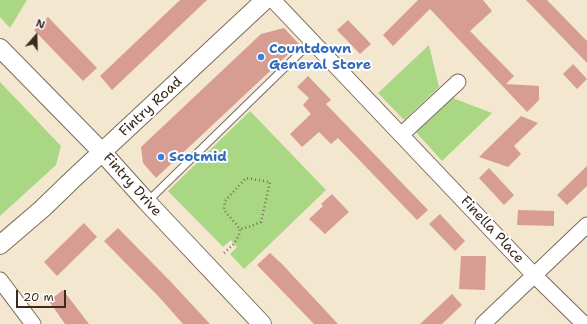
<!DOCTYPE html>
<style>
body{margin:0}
#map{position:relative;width:587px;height:324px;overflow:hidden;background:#f3e7d0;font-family:"Shantell Sans",sans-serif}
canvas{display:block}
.north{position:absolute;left:16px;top:16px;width:40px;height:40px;-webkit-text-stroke:3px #fff;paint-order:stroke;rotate:20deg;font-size:11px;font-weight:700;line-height:16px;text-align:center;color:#3b2a1e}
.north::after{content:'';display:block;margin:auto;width:14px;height:18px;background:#3b2a1e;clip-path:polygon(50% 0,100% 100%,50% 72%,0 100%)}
.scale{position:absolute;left:16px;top:290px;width:50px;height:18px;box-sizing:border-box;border:2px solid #3b2a1e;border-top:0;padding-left:5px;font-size:12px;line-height:14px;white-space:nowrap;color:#3b2a1e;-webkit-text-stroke:3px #fff;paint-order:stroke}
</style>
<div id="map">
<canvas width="587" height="324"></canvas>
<div class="north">N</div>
<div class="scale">20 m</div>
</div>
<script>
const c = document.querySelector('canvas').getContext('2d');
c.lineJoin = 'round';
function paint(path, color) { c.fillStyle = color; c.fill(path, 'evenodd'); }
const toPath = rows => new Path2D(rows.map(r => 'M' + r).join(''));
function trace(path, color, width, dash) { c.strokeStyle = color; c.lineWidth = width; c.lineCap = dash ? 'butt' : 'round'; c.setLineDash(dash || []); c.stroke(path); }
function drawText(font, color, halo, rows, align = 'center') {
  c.font = font + ' "Shantell Sans",sans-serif'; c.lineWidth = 4; c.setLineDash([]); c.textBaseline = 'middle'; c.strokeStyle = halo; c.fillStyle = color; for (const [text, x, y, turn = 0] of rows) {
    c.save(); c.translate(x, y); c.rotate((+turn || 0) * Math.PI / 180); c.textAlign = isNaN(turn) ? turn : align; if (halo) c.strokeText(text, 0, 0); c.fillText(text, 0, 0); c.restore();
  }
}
const green = toPath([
 [0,0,27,0,10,28,0,17],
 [429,45,439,87,404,120,378,93],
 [0,82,61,146,56,165,0,216],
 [450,97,492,113,442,161,415,131],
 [250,111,326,190,244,269,230,254,237,247,231,240,223,247,168,191]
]);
const building = toPath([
 [180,0,207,0,112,90,100,76],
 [418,0,483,0,492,11,470,31,514,76,506,84,539,86,539,100,527,112,430,9,393,46,383,35],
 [526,0,547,0,581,35,587,41,587,63],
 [48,17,97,68,83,81,34,30],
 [348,20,371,44,360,54,337,30],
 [284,28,299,44,156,178,143,163,141,147,261,34],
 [573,64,587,79,577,89,563,74],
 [308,76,331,100,326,104,428,210,417,220,338,138,331,144,319,132,302,147,290,134,311,114,303,105,309,98,297,87],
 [521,116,538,123,514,146,521,154,508,167,479,157],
 [587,166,587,186,567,205,557,195],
 [489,168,514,195,504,205,479,178],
 [332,194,349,212,325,234,309,219,323,206,321,204],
 [518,210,554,211,554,226,517,225],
 [440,214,465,241,455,251,429,224],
 [84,223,97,237,57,276,44,262],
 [118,228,171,282,210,324,183,324,160,298,104,241],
 [270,253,282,264,338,324,314,324,257,265],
 [461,256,486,256,485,290,459,289],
 [63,290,73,303,89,324,65,324,49,301],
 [452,294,462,305,442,324,420,324]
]);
const path = toPath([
 [224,253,234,244,239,235,240,229,224,210,225,201,246,178,270,182,261,222,249,227,240,229]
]);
const service = toPath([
 [147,202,312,41]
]);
const minor = toPath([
 [273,0,534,275,584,324],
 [401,135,458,82],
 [0,280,33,324],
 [483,324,587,225]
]);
const tertiary = toPath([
 [0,48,102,152,147,202,262,324],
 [0,245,42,209,72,180,265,0]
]);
const markers = [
 [261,57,4,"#3f7fe0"],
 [161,157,4,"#3f7fe0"]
];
const shopNames = [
 ["Countdown",269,49],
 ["General Store",269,65],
 ["Scotmid",169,157]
];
const streetNames = [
 ["Fintry Road",151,107,-43],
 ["Fintry Drive",132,185,48],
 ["Finella Place",492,230,47]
];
paint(green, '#aad783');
paint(building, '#d79d92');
trace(service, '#7b6c5c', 9);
trace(minor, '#7b6c5c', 17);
trace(tertiary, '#7b6c5c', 20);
trace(path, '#7b6c5c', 2.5, [1, 3]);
trace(service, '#fff', 7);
trace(minor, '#fff', 15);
trace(tertiary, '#fff', 18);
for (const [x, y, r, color] of markers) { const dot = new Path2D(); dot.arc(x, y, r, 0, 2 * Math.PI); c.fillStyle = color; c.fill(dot); trace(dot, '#fff', 1.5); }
drawText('bold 14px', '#366cbe', '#fff', shopNames, 'left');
drawText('14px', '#3b2a1e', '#fff', streetNames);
</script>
